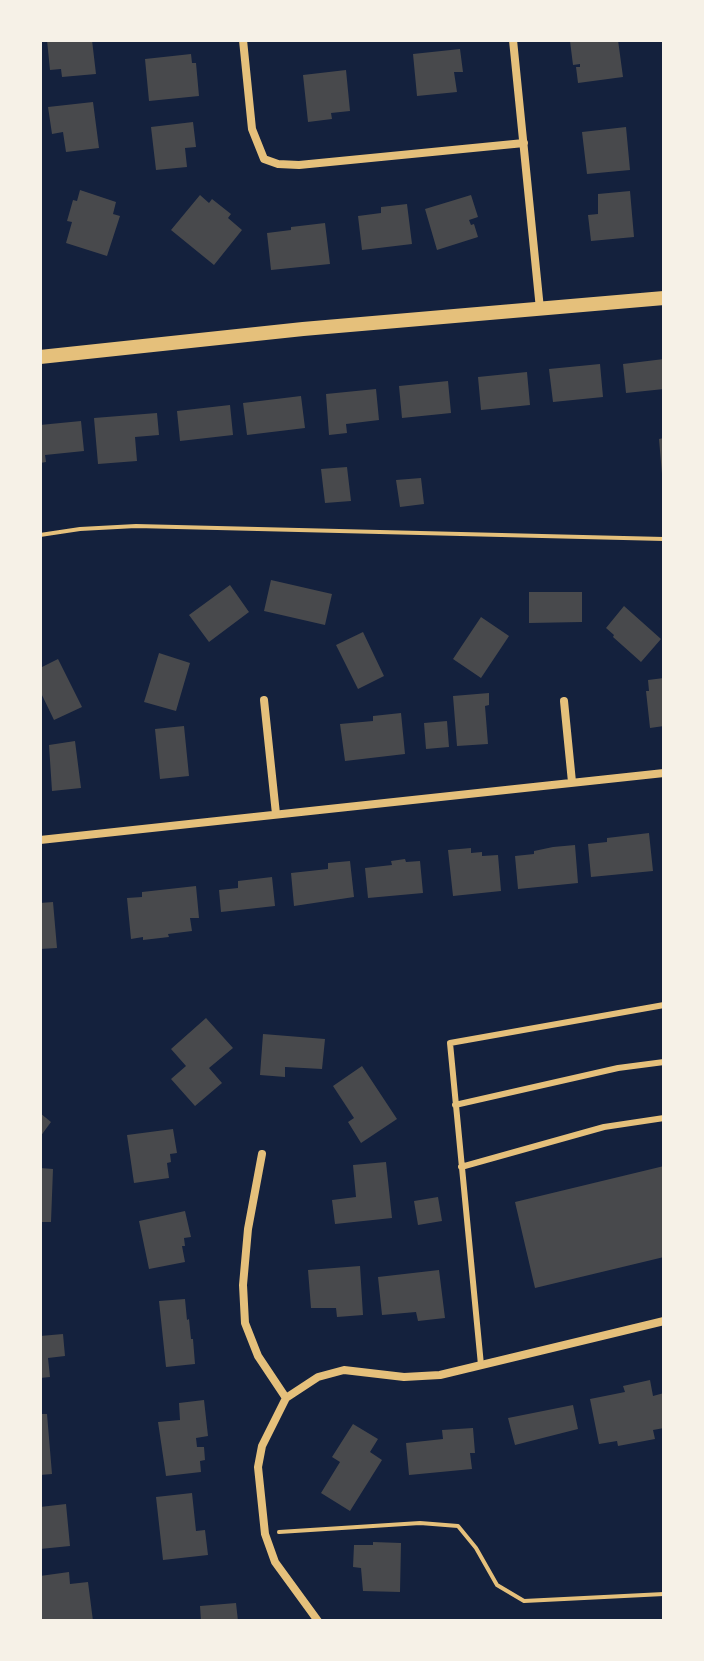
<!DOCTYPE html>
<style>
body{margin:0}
#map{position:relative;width:704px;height:1661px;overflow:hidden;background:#14213d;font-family:Montserrat,sans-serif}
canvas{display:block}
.frame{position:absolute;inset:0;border:42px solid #f6f1e7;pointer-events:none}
</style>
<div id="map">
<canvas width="704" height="1661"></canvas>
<div class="frame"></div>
</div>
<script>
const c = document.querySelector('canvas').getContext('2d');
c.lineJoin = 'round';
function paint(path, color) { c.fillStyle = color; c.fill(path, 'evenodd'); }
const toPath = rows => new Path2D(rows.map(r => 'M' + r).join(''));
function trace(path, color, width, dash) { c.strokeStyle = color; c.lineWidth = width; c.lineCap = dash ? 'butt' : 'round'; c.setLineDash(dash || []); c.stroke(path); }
const building = toPath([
 [47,40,92,40,96,74,62,77,61,69,50,70],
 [579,40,618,40,623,77,578,83,576,67,580,67,580,64,573,65,570,41],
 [460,49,463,72,454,72,457,92,417,96,413,54],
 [191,54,192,63,196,63,199,96,149,101,145,59],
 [346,70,350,111,331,113,332,119,308,122,303,75],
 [93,102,99,148,66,152,63,132,52,134,48,107],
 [193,122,196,147,185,148,187,167,156,170,151,127],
 [626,127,630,170,587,174,582,132],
 [80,190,116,202,113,214,120,216,107,256,66,243,72,222,67,221,73,200,77,201],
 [630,191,634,237,591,241,588,215,598,214,598,194],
 [200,195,209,203,212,199,231,214,228,218,242,230,214,265,171,230],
 [471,195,478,217,469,220,471,225,474,224,478,237,437,250,425,209],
 [407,204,412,244,362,250,358,216,381,213,381,207],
 [325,223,330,264,271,270,267,233,291,230,291,227],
 [664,359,664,389,626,393,623,364],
 [600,364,603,397,553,402,549,369],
 [527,372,530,405,481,410,478,377],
 [448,381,451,413,402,418,399,386],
 [376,389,379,420,346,424,347,433,329,435,326,394],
 [301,396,305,428,247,435,243,403],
 [230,405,233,435,180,441,177,411],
 [157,413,159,435,135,437,137,461,98,464,94,418],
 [81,421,84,451,45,455,46,462,40,463,40,425],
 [664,438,664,473,662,474,659,439],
 [347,467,351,501,325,503,321,469],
 [421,478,424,504,400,507,396,480],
 [271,580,332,594,325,625,264,611],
 [230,585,249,612,209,642,189,615],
 [529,592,582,592,582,622,529,623],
 [624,606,661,639,641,662,613,637,614,635,606,628],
 [481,617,509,636,481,678,453,659],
 [363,632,384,676,358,689,336,645],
 [159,653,190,663,176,711,144,702],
 [58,659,82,707,54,720,40,691,40,668],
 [664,678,664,726,650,728,646,691,649,691,648,680],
 [489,693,489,705,485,706,488,744,457,746,453,696],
 [401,713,405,754,345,761,340,724,373,721,373,716],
 [447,721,449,747,426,749,424,723],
 [184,726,189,776,160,779,155,729],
 [75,741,81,788,52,791,49,745],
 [649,833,653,871,591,877,588,844,607,842,607,838],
 [575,845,578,883,518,889,515,856,534,854,534,851,553,847],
 [471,848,471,853,482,852,482,856,498,855,501,891,453,896,448,850],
 [405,859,406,862,420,861,423,893,368,898,365,868,392,865,391,861],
 [350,861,354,897,294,906,291,873,328,869,328,863],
 [272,877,275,906,221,912,219,890,238,888,238,881],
 [196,886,199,918,190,918,192,931,168,934,169,937,143,940,143,937,131,939,127,898,142,897,142,892],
 [53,902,57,948,40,949,40,903],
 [206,1018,233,1048,209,1068,222,1083,195,1106,171,1079,186,1066,171,1049],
 [263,1034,325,1039,322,1069,285,1067,285,1077,260,1075],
 [362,1066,397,1119,361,1143,348,1122,354,1118,333,1086],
 [40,1113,51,1122,40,1137],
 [173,1129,177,1153,170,1154,171,1162,167,1163,169,1178,134,1183,127,1135],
 [386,1162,392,1218,335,1224,332,1200,356,1197,353,1165],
 [664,1166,664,1257,535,1288,515,1202],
 [40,1168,53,1169,51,1222,40,1222],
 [438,1197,442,1221,418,1225,414,1201],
 [185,1211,191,1237,184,1238,185,1246,182,1246,185,1262,149,1269,139,1221],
 [360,1266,363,1315,337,1317,336,1308,311,1308,308,1270],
 [439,1270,445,1318,418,1321,416,1312,382,1315,378,1277],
 [185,1299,187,1320,189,1319,191,1339,193,1339,195,1364,166,1367,159,1301],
 [63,1334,65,1356,48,1358,50,1377,40,1378,40,1336],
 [650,1380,653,1396,664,1393,664,1428,653,1430,655,1439,618,1446,617,1441,599,1444,590,1399,625,1392,623,1386],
 [204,1400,208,1436,196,1438,197,1447,204,1447,205,1460,200,1461,201,1472,166,1476,158,1422,180,1420,179,1403],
 [573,1405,578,1429,515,1445,508,1418],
 [40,1414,47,1414,52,1474,40,1475],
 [353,1424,378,1439,370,1452,382,1460,350,1511,321,1493,340,1462,332,1457],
 [473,1428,475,1453,470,1453,472,1469,409,1475,406,1443,443,1439,442,1430],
 [192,1493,196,1531,205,1530,208,1555,163,1560,156,1497],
 [66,1504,70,1546,40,1549,40,1507],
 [373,1542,401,1543,400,1592,363,1591,361,1568,353,1567,354,1545,373,1545],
 [69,1572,70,1584,88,1582,93,1621,40,1621,40,1576],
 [236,1603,238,1621,201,1621,200,1606]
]);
const path = toPath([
 [40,535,80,529,136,526,664,539],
 [279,1532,420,1523,458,1526,476,1548,497,1585,524,1601,664,1594]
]);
const service = toPath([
 [455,1105,618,1068,664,1062],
 [461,1167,604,1127,664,1118],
 [481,1365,450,1043,664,1005]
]);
const minor = toPath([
 [243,40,252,129,264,159,278,164,299,165,524,143],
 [513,40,540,309],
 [264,700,276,814],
 [564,701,572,782],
 [40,840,664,773],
 [262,1154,248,1229,243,1285,245,1323,258,1356,286,1398],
 [318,1621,275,1562,265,1534,258,1467,262,1446,286,1398,318,1377,344,1370,404,1377,440,1375,664,1321]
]);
const tertiary = toPath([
 [40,357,303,329,664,298]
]);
paint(building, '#48494c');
trace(path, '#e5c07b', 4);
trace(service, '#e5c07b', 6);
trace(minor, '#e5c07b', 8);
trace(tertiary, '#e5c07b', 14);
</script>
